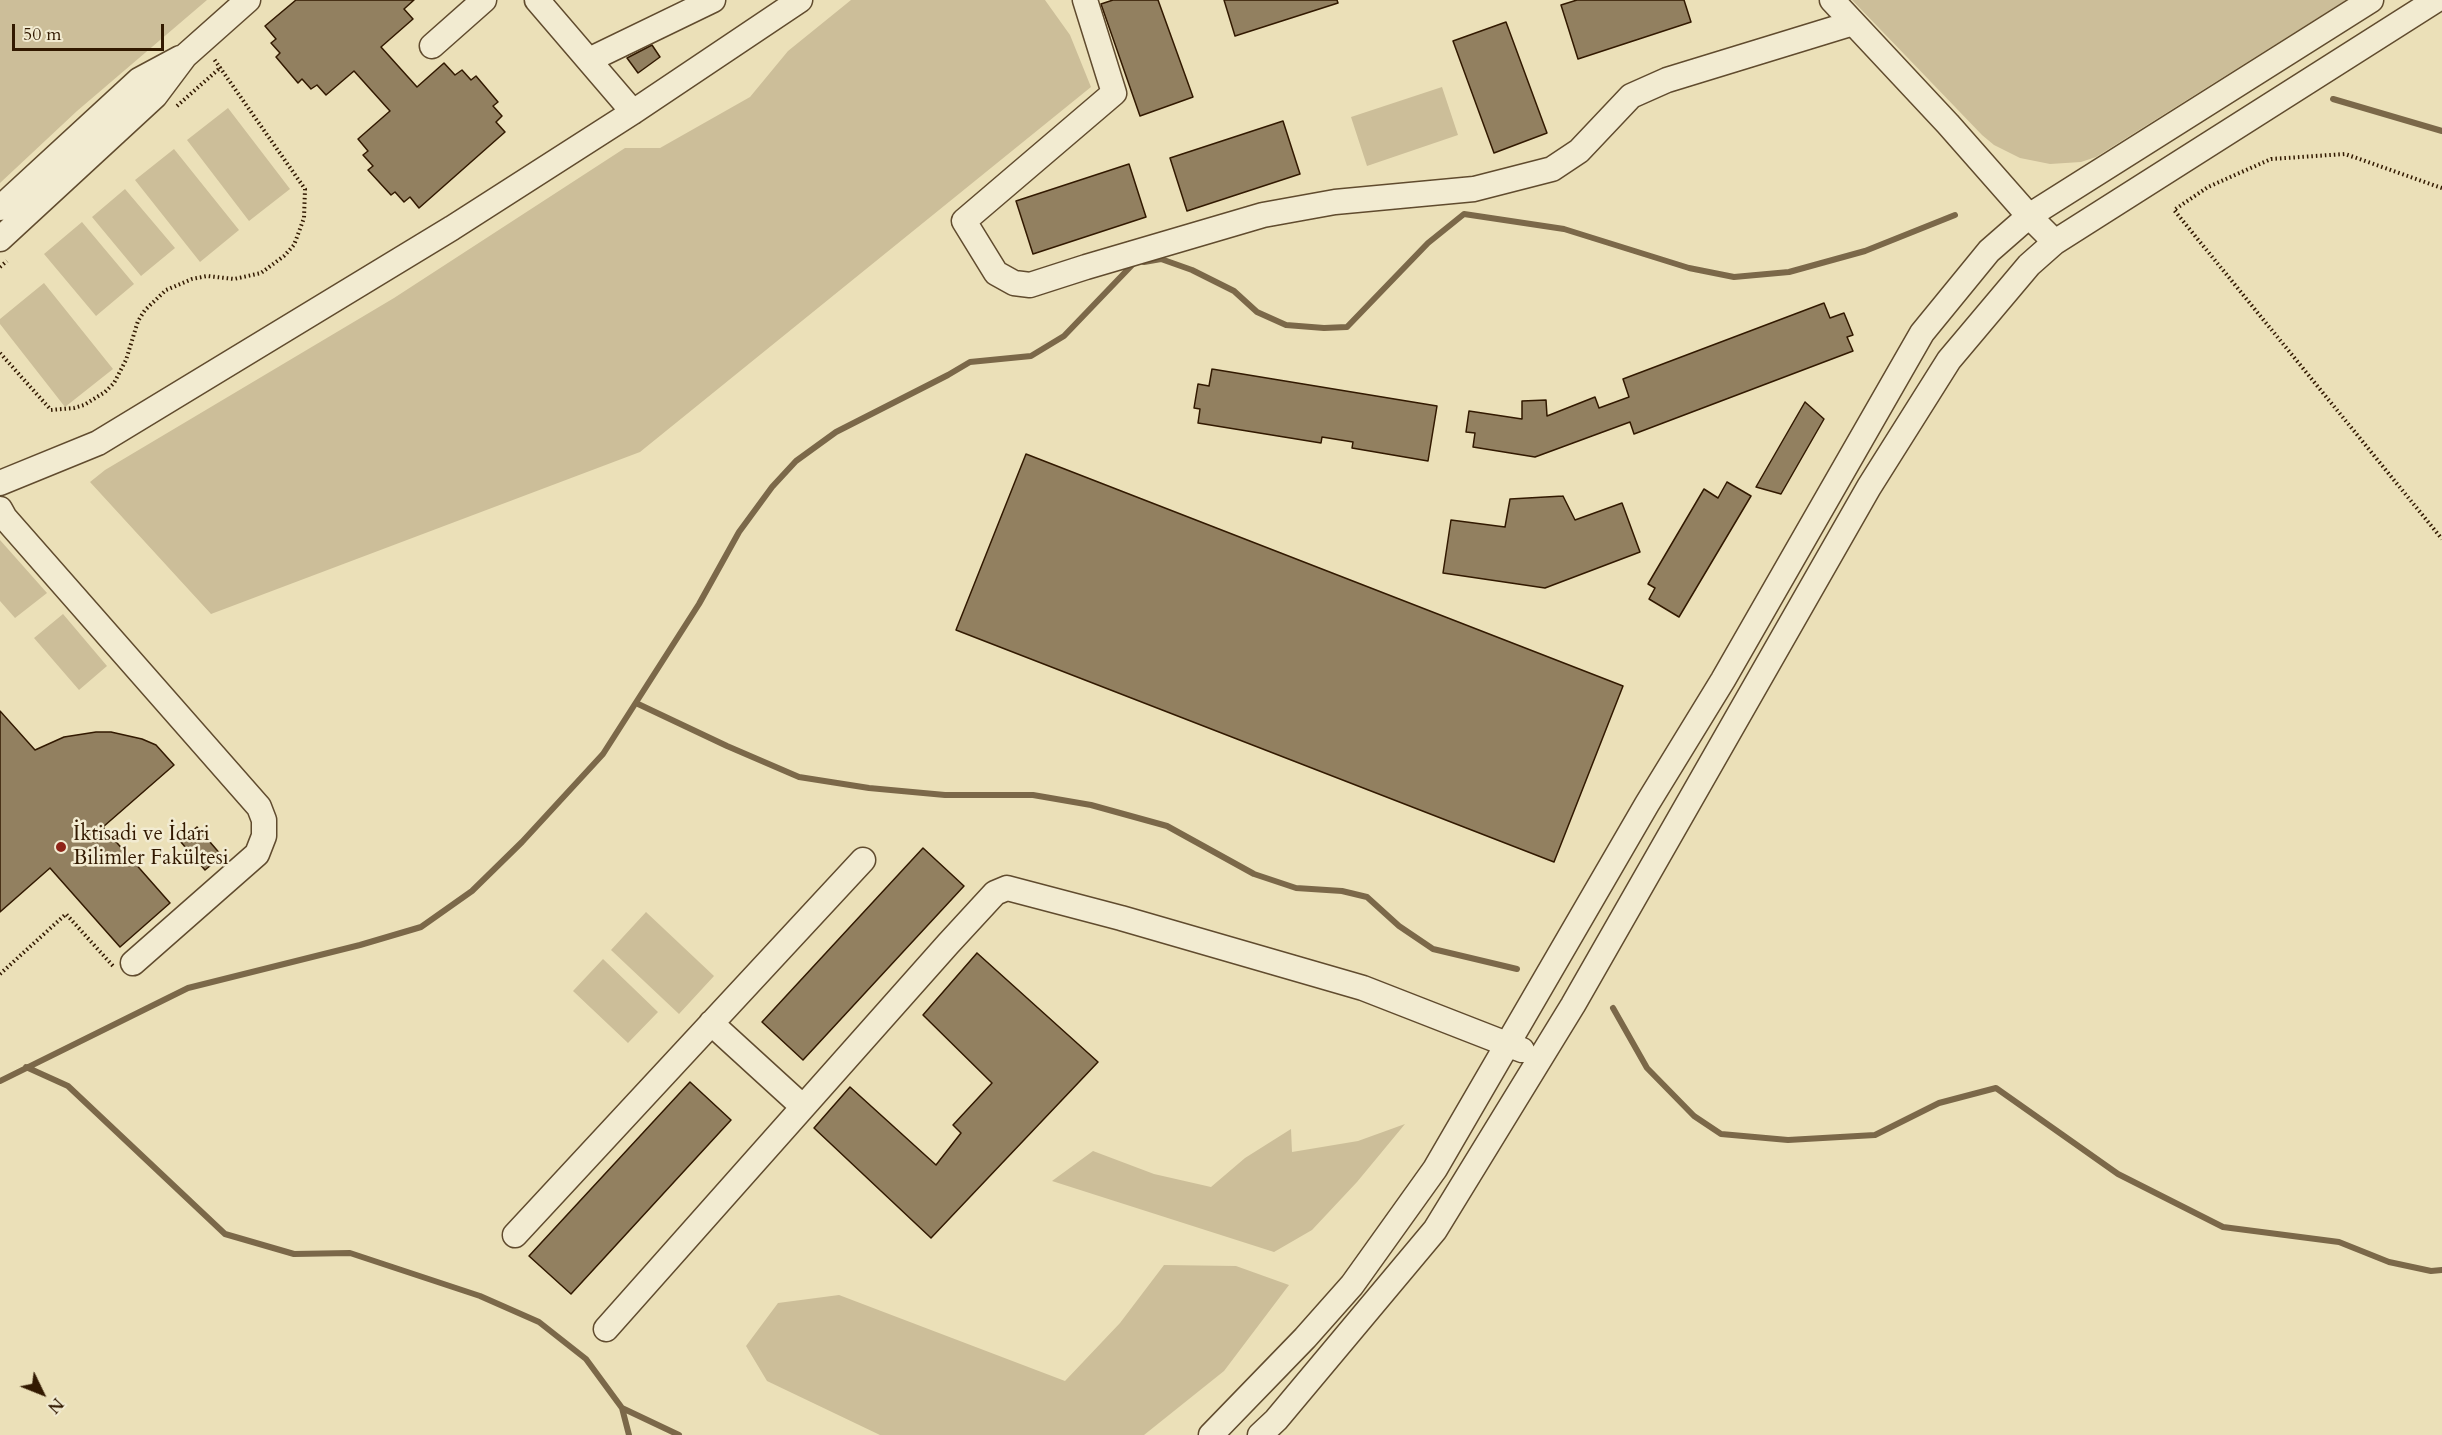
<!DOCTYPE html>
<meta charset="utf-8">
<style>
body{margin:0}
#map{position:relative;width:2442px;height:1435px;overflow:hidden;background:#ebe0b8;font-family:Cardo,serif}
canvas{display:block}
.north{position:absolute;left:12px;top:1363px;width:60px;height:60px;-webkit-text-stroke:4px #f2ebd1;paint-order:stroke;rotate:133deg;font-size:16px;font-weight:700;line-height:24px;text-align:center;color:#321900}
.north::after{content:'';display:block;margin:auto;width:21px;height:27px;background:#321900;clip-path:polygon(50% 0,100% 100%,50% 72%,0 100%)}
.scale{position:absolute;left:12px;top:24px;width:152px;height:27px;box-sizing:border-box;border:3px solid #321900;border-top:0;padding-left:8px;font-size:18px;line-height:21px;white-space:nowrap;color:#321900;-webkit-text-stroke:4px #f2ebd1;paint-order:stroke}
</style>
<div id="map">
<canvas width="2442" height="1435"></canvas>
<div class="north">N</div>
<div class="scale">50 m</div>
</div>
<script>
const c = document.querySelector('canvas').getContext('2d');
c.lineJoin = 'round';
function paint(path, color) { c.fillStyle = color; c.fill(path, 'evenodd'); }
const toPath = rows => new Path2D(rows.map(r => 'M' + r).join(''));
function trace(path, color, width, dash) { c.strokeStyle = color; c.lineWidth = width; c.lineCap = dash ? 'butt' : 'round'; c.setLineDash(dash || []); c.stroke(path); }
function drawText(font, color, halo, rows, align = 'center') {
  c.font = font + ' Cardo,serif'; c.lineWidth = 5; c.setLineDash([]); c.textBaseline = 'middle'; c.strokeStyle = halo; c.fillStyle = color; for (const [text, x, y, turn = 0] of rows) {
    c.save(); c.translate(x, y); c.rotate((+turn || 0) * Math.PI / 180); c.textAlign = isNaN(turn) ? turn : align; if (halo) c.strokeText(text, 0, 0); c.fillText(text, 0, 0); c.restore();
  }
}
const green = toPath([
 [0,0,207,0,77,111,0,183],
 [851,0,1045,0,1070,35,1091,87,640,452,211,614,90,482,105,470,394,298,625,148,660,148,750,97,788,51],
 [1852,0,2346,0,2096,157,2081,162,2050,164,2020,158,1994,145,1982,135],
 [1442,87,1458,135,1367,166,1351,117],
 [228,108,290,189,249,221,187,140],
 [174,149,239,230,200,262,135,180],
 [125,189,175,248,141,276,92,217],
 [82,222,134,284,96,316,44,254],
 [44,283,113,369,65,407,0,324,0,319],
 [0,540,47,593,15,618,0,601],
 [63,614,107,666,79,690,34,638],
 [646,912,714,976,679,1014,611,950],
 [603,959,658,1012,628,1043,573,991],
 [1405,1124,1357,1182,1312,1230,1274,1252,1052,1181,1093,1151,1154,1174,1211,1187,1245,1158,1291,1129,1292,1152,1358,1141],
 [1164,1265,1236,1266,1289,1285,1224,1371,1144,1435,880,1435,767,1381,746,1346,778,1303,839,1295,1065,1381,1120,1323]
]);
const stream = toPath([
 [2333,99,2442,131],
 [1144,262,1161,259,1192,270,1234,291,1257,312,1286,325,1324,328,1347,327,1428,243,1464,214,1564,229,1689,268,1734,277,1789,272,1865,251,1955,215],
 [636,703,727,746,799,777,869,788,945,795,1033,795,1091,805,1167,826,1254,874,1296,888,1342,891,1367,897,1399,926,1433,949,1517,969],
 [1613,1008,1647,1068,1694,1116,1721,1134,1788,1140,1875,1135,1939,1103,1996,1088,2118,1174,2223,1227,2339,1242,2389,1262,2431,1271,2442,1270],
 [26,1067,68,1086,225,1234,294,1254,350,1253,480,1296,539,1322,586,1359,622,1408,679,1435],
 [0,1081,188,988,360,945,421,927,472,891,522,842,603,754,699,604,739,532,772,487,796,461,836,432,948,375,970,362,1031,356,1064,336,1134,263],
 [622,1408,629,1435]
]);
const building = toPath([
 [296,0,414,0,404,9,413,19,381,47,417,87,444,63,455,75,462,70,471,80,476,76,498,102,493,106,502,116,496,122,505,132,419,208,410,197,404,202,395,192,391,195,368,170,373,166,363,155,368,151,358,139,390,111,354,71,326,95,317,85,311,89,302,79,298,83,276,57,280,53,271,43,276,39,265,26,296,0],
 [1113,0,1158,0,1193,97,1140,116,1101,4,1113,0],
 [1224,0,1337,0,1338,3,1235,36,1224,0],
 [1577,0,1684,0,1691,22,1578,59,1561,5,1577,0],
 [1506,22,1547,133,1494,153,1453,41,1506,22],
 [652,45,660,57,638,73,627,58,652,45],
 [1283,121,1300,174,1187,211,1170,158,1283,121],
 [1129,164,1146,217,1033,254,1016,201,1129,164],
 [1824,303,1830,318,1844,313,1853,335,1847,337,1853,351,1634,434,1630,422,1535,457,1473,447,1475,433,1466,432,1469,411,1522,419,1522,401,1546,400,1547,416,1595,397,1599,408,1629,397,1623,379,1824,303],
 [1212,369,1437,406,1428,461,1352,448,1353,442,1322,437,1321,443,1198,423,1200,409,1194,408,1198,384,1209,386,1212,369],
 [1805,402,1824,419,1781,494,1756,487,1805,402],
 [1026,454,1623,686,1554,862,956,630,1026,454],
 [1727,482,1751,496,1679,617,1649,599,1655,588,1648,584,1704,489,1718,498,1727,482],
 [1563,496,1575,520,1622,503,1640,552,1545,588,1443,573,1451,520,1505,527,1510,499,1563,496],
 [0,711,35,750,64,737,96,732,111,732,142,739,156,745,174,765,103,827,170,903,120,947,50,868,0,912,0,711],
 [197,827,222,856,205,870,180,841,197,827],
 [923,848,964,886,803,1060,762,1022,923,848],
 [977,953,1098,1062,931,1238,814,1128,850,1087,936,1165,961,1133,953,1125,992,1083,923,1015,977,953],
 [690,1082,731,1120,571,1294,529,1256,690,1082]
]);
const path = toPath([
 [177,106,221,67],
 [2442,188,2345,154,2271,159,2208,187,2174,210,2442,539],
 [0,267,7,261],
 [0,353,51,410,74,408,84,405,105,392,114,383,126,360,138,321,145,310,166,290,192,279,207,276,234,279,261,273,284,256,294,245,304,218,305,189,214,59],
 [0,974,66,914,113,966]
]);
const minor = toPath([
 [537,0,633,112],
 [1085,0,1114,93,964,221,996,273,1014,283,1030,285,1086,267,1263,215,1335,202,1474,189,1552,169,1579,151,1631,96,1667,80,1853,23],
 [1832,0,1948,124,2029,216,2055,242],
 [432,46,484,0],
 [589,60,713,0],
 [0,208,139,80,180,58],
 [0,239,155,96,185,56,248,0],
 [0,483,98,443,452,228,633,112,800,0],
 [0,509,5,518,259,807,264,820,264,836,257,854,133,963],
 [711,1023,803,1107],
 [515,1235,863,860],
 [606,1329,948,944,995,893,1007,888,1121,918,1363,988,1522,1050],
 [1211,1435,1305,1338,1352,1285,1435,1169,1647,804,1723,680,1922,333,1989,251,2029,216,2371,0],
 [1260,1435,1276,1420,1435,1230,1573,1005,1869,487,1949,360,2029,265,2055,242,2436,0]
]);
const markers = [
 [61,847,6,"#8f2418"]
];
const poiNames = [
 ["İktisadi ve İdari",73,835],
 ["Bilimler Fakültesi",73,859]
];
paint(green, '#ccbe99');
trace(stream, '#7b6849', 6);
paint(building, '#928060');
trace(building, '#321900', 1.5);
trace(minor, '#604b2e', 27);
trace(path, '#321900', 4, [1.5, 3]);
trace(minor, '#f2ebd1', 24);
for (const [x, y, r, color] of markers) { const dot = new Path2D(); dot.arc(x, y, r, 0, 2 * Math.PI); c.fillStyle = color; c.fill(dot); trace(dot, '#f2ebd1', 2); }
drawText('21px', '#321900', '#f2ebd1', poiNames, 'left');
</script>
